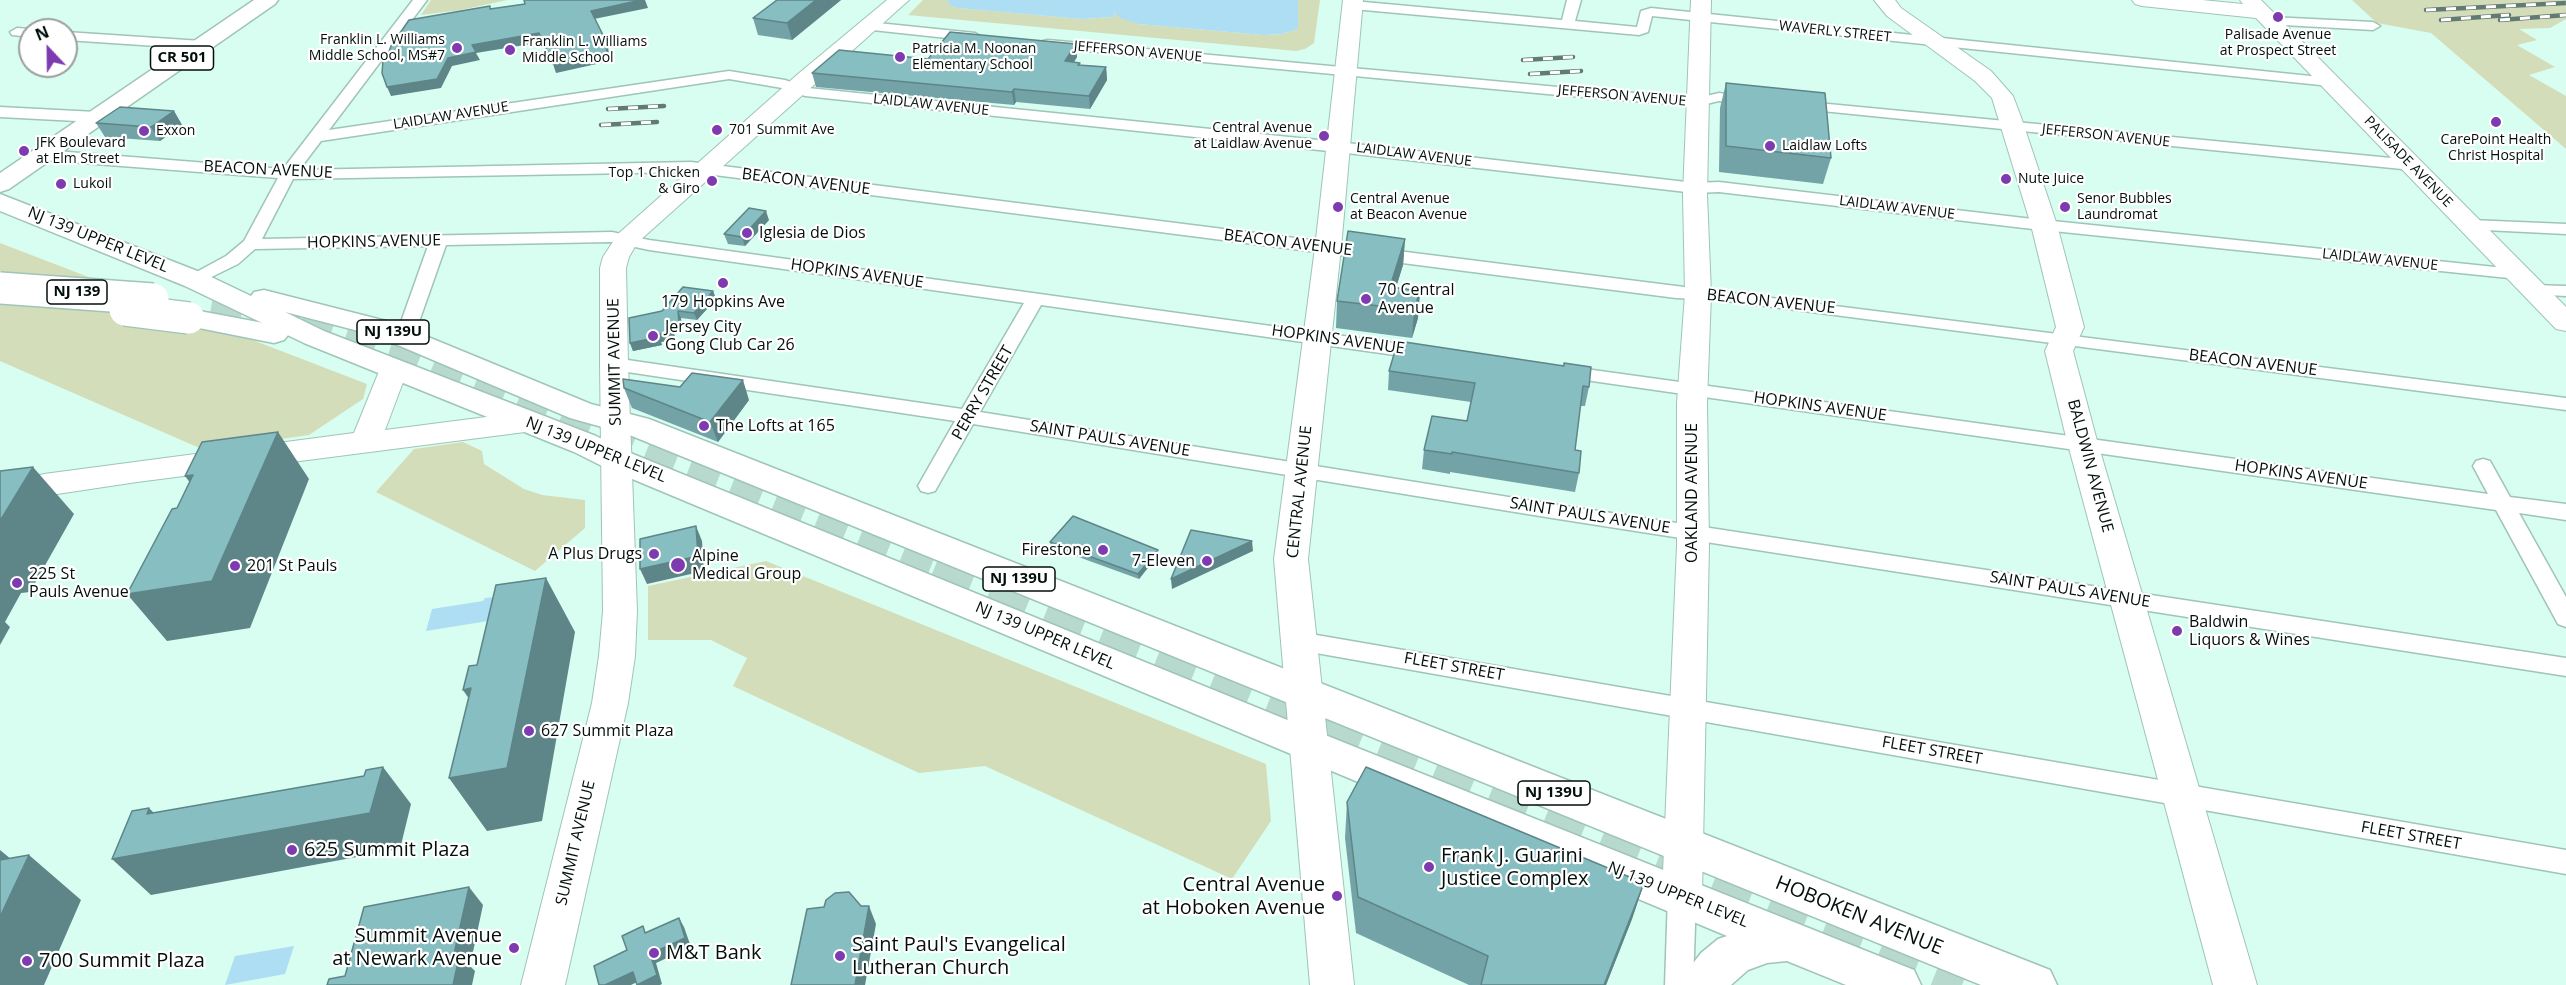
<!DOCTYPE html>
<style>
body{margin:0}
#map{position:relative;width:2566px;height:985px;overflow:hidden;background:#d8fdf1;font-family:"Open Sans",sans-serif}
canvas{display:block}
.north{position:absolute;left:18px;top:18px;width:60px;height:60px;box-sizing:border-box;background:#fff;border:2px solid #9a9f9d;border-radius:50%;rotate:338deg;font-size:16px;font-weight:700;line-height:24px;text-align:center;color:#030f0b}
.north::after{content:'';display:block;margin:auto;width:21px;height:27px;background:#7e3bb0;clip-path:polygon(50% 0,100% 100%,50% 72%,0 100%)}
</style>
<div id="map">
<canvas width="2566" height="985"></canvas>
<div class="north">N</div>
</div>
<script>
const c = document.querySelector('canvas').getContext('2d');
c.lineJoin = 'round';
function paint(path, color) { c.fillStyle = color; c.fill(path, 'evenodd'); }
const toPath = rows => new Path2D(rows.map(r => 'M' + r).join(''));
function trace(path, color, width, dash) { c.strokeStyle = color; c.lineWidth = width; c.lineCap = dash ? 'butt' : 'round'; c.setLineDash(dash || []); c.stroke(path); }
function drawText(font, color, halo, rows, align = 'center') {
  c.font = font + ' "Open Sans",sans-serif'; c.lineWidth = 4.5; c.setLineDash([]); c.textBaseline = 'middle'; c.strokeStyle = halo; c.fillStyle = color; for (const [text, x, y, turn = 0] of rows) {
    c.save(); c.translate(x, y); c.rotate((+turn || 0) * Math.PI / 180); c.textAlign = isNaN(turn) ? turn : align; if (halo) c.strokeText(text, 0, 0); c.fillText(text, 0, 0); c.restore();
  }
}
const green = toPath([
 [431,0,507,0,461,10,421,15],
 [923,0,947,0,952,6,959,8,1082,19,1113,17,1114,12,1119,16,1138,24,1264,35,1282,34,1298,29,1298,0,1320,0,1314,43,1305,49,1296,51,908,15],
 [2352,0,2566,0,2566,19,2550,28,2519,29,2537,40,2517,45,2555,67,2529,75,2566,96,2566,149,2431,33,2377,23],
 [0,243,367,384,363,399,309,435,204,450,0,361],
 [463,442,482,451,484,464,524,489,542,495,585,500,585,528,535,571,376,492,414,449],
 [766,561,1266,764,1271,821,1232,879,985,766,919,773,733,686,747,658,711,640,648,640,648,586]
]);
const water = toPath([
 [947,0,1298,0,1298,29,1282,34,1264,35,1138,24,1118,17,1115,12,1113,17,1082,19,958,8,951,6],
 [494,597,488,621,426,631,432,609,483,601,485,598],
 [294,946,285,974,225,985,235,956]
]);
const highwayTunnelFar1 = toPath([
 [211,308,320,327,397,352,938,571]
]);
const highwayTunnel = toPath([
 [934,569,1962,985]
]);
const street = toPath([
 [413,0,427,0,329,130,729,71,785,80,808,88,1338,142,1695,183,1719,182,2024,218,2524,270,2527,274,2524,278,2518,279,2024,228,1719,192,1695,193,1338,152,805,96,782,88,729,79,321,141,299,170,691,162,2566,398,2566,410,2044,342,1718,300,1676,298,691,172,293,179,262,239,612,232,649,240,1423,347,1430,349,1432,353,1430,357,1423,359,1041,305,980,412,1552,504,2566,658,2566,676,1552,518,973,424,935,491,928,493,921,491,918,486,955,421,614,370,607,368,605,364,607,360,614,358,962,409,1024,303,649,250,612,242,446,245,414,336,412,340,405,342,398,340,396,336,428,246,255,249,238,264,195,285,189,284,186,280,189,276,226,256,244,241,278,178,43,160,35,155,43,150,283,169,413,0],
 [1567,0,1581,0,1575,21,1637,27,1641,11,1651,8,2330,78,2337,82,2330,86,1652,16,1648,32,1639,35,1353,9,1346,5,1353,1,1562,20,1567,0],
 [2271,17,2373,22,2380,26,2373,30,2266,24,2264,21,2271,17],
 [868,22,975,33,982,37,975,41,863,29,861,26,868,22],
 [17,28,30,29,35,30,30,30,30,37,12,35,10,32,17,28],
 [66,32,202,41,209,45,202,49,66,40,66,32],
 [1048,40,1558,87,1698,98,1719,93,1751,97,1758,101,1751,105,1719,101,1698,106,1558,95,1043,47,1041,44,1043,41,1048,40],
 [1797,101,2412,160,2420,165,2412,170,1792,108,1790,105,1797,101],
 [0,107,96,112,104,117,96,122,0,117,0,107],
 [2470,220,2566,224,2566,234,2464,229,2462,225,2470,220],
 [2533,285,2566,286,2566,296,2527,294,2524,290,2527,286,2533,285],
 [1564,366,2488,494,2473,466,2476,461,2483,459,2490,461,2510,497,2566,504,2566,520,2519,513,2566,597,2566,627,2558,624,2496,510,1557,376,1554,372,1557,368,1564,366],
 [1299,632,2566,850,2566,874,1299,650,1291,647,1287,641,1291,635,1299,632],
 [1682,884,1692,887,1696,896,1693,985,1665,985,1668,896,1672,887,1682,884]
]);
const secondary = toPath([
 [887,0,909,0,637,243,629,257,626,268,628,364,637,611,635,656,628,703,565,985,521,985,592,703,599,656,603,611,600,364,600,268,603,257,618,234,798,74,887,0],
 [1343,0,1363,0,1341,248,1308,559,1354,985,1310,985,1274,559,1315,248,1343,0],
 [1691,0,1711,0,1707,194,1711,294,1707,403,1709,545,1702,896,1696,909,1682,914,1668,909,1662,896,1677,545,1677,403,1685,294,1683,194,1691,0],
 [1874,0,1895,0,1901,8,1991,71,2013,96,2021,117,2057,225,2084,327,2073,351,2096,437,2257,985,2213,985,2066,437,2045,351,2056,327,2031,225,1992,98,1975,81,1887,16,1874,0],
 [2132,0,2202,0,2243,4,2240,0,2261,0,2566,307,2566,331,2556,329,2256,18,2142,6,2135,4,2132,0],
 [394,360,404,363,408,369,385,430,525,412,536,415,540,422,536,429,525,432,137,482,44,496,0,507,0,485,44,474,354,433,380,369,384,363,394,360]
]);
const primary = toPath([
 [254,0,278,0,275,4,9,189,0,192,0,173,254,0],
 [0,194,205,274,251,296,254,292,264,290,394,323,591,404,649,419,2050,970,2057,985,1981,985,627,434,570,418,374,335,285,312,324,331,596,436,628,452,1285,719,1914,970,1921,985,1846,985,1787,961,1767,963,1748,970,1731,985,1681,985,1688,970,1701,953,1718,939,1727,936,606,468,574,452,304,343,185,286,0,211,0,194]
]);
const highway = toPath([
 [189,309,274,325,284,328,289,334,284,340,274,343,179,324,175,318,179,312,189,309]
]);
const rail = toPath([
 [2426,10,2566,3],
 [2441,20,2509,15],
 [2500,20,2566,15],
 [1523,60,1573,57],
 [1530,74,1581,71],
 [608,109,664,106],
 [601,125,657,122]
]);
const highwayBridge = toPath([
 [0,288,153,299],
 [125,310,189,318]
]);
const wall = toPath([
 [777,0,841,0,792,40,758,35,753,18],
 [1077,57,1074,62,1080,65,1106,67,1107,80,1090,109,1016,102,1014,105,816,87,812,73,928,59],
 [1726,83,1831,158,1823,184,1719,172,1720,108],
 [174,111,182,125,160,141,105,137,96,123],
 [769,220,745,246,728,244,724,234],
 [1405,239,1403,265,1396,287,1420,291,1418,318,1412,338,1336,328,1337,301],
 [713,291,716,299,697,320,681,318,682,331,674,332,675,339,661,342,662,345,633,351,630,343,662,311],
 [1389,371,1589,387,1585,406,1580,406,1575,450,1579,473,1575,492,1450,472,1450,474,1422,469,1424,450,1467,421,1471,402,1388,390],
 [624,388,749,400,718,442,632,408],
 [1050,542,1158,550,1158,555,1139,579,1051,547],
 [1347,802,1644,883,1632,919,1606,985,1469,985,1356,933,1345,838]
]);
const shadedWall = toPath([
 [641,0,645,0,648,8,594,19,591,11],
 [816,0,841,0,792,40,787,23],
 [539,33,543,42,476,53,480,60,452,66,441,88,391,96,387,87,472,45],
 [605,39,608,47,610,61,556,73,553,64],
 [1076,44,1077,57,1066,74,1065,61],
 [1106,67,1107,80,1090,109,1089,96],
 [1014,89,1016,102,1014,105,1012,92],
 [174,111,182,125,160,141,151,127],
 [766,211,769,220,745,246,742,237],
 [1405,239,1403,265,1390,307,1390,287],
 [713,291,716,299,697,320,694,313],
 [1420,291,1418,318,1412,338,1414,310],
 [678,311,681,318,682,331,674,332,675,339,661,342,662,345,633,351,630,343,658,334,671,325],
 [743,380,749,400,718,442,710,422],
 [278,432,309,479,250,628,167,641,127,594],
 [33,467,74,514,30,592,21,593,5,622,10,627,0,645,0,521],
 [193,475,221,524,185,476],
 [696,526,702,541,704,571,647,584,640,569],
 [1252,541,1253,551,1172,589,1171,579],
 [1158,550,1158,555,1139,579,1138,574],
 [546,578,575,632,542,821,487,831,449,778],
 [471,688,499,743,463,690],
 [383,767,411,804,400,849,151,895,112,859,147,814,149,808,186,845,370,813],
 [0,850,23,869,29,855,81,900,44,985,0,985],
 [1644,883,1632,919,1606,985,1604,985],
 [469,887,483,905,470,966,475,971,472,985,453,985,454,954],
 [869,906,876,924,865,985,855,985],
 [679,918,684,927,691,947,656,963,662,984,660,985,637,985,650,954],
 [633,972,639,981,631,985,605,985]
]);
const building = toPath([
 [524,0,641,0,591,11,605,39,607,53,553,64,539,33,472,45,476,52,448,58,437,79,387,87,382,73,383,61,386,60,391,46,409,20,490,6,490,9,525,4,524,0],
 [777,0,816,0,787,23,753,18,777,0],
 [950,32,1076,44,1065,61,1080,63,1078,65,1106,67,1089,96,1014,89,1012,92,812,73,839,50,928,59,950,32],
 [1726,83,1825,93,1831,158,1726,146,1726,83],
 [120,107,174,111,151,127,96,123,120,107],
 [749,208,766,211,742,237,724,234,749,208],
 [1348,231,1405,239,1390,287,1420,291,1414,310,1337,301,1348,231],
 [683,287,713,291,694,313,678,311,679,323,671,325,672,332,658,334,659,337,630,343,629,318,662,311,683,287],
 [1398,341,1564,366,1564,363,1591,367,1589,387,1583,386,1575,450,1581,451,1579,473,1452,452,1452,454,1424,450,1432,416,1467,421,1475,383,1389,371,1398,341],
 [692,373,743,380,710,422,624,388,623,379,680,387,692,373],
 [278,432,212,581,127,594,172,509,177,508,193,475,185,476,202,442,278,432],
 [33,467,0,521,0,471,33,467],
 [1073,516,1158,550,1138,574,1050,542,1073,516],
 [696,526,698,556,640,569,640,539,696,526],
 [1191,530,1252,541,1171,579,1191,530],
 [546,578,507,768,449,778,471,688,463,690,469,666,477,665,496,585,546,578],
 [383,767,370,813,112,859,132,811,149,808,147,814,347,779,364,776,366,770,383,767],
 [1366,767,1644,883,1604,985,1481,985,1488,956,1358,897,1347,802,1366,767],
 [29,855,0,917,0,860,29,855],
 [469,887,454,954,460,953,453,985,327,985,329,979,345,976,364,907,469,887],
 [849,892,861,906,869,906,855,985,791,985,807,909,824,907,826,900,835,893,849,892],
 [679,918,685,938,650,954,657,975,637,985,633,972,605,985,599,985,594,966,627,950,622,936,643,926,645,933,679,918]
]);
const markers = [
 [2278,17,6,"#7e3bb0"],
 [457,48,6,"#7e3bb0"],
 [510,50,6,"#7e3bb0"],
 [900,57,6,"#7e3bb0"],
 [2496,122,6,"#7e3bb0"],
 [717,130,6,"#7e3bb0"],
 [144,131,6,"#7e3bb0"],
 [1324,136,6,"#7e3bb0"],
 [1770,146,6,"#7e3bb0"],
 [24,151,6,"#7e3bb0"],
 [2006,179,6,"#7e3bb0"],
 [712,181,6,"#7e3bb0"],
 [61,184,6,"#7e3bb0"],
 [1338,207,6,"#7e3bb0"],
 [2065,207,6,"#7e3bb0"],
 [747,233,6,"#7e3bb0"],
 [723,283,6,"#7e3bb0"],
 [1366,299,6,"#7e3bb0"],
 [653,336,6,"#7e3bb0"],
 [704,426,6,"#7e3bb0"],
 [1103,550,6,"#7e3bb0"],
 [654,554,6,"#7e3bb0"],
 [1207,561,6,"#7e3bb0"],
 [678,565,8,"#7e3bb0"],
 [235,566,6,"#7e3bb0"],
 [17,583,6,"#7e3bb0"],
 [2177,631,6,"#7e3bb0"],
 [529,731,6,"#7e3bb0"],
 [292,850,6,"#7e3bb0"],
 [1429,867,6,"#7e3bb0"],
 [1337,896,6,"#7e3bb0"],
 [514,948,6,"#7e3bb0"],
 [654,953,6,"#7e3bb0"],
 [840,956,6,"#7e3bb0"],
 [27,961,6,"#7e3bb0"]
];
const farStreetnames = [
 ["WAVERLY STREET",1835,32,6],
 ["JEFFERSON AVENUE",1138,52,5],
 ["JEFFERSON AVENUE",1622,96,5],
 ["LAIDLAW AVENUE",931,105,6],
 ["LAIDLAW AVENUE",451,116,-9],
 ["JEFFERSON AVENUE",2106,136,6],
 ["LAIDLAW AVENUE",1414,155,7],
 ["PALISADE AVENUE",2408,162,46],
 ["LAIDLAW AVENUE",1897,208,7],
 ["LAIDLAW AVENUE",2380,260,6]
];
const farPoinames = [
 ["Palisade Avenue",2278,35,"center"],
 ["at Prospect Street",2278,51,"center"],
 ["Franklin L. Williams",445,40,"right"],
 ["Middle School, MS#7",445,56,"right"],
 ["Franklin L. Williams",522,42],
 ["Middle School",522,58],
 ["Patricia M. Noonan",912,49],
 ["Elementary School",912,65],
 ["Central Avenue",1312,128,"right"],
 ["at Laidlaw Avenue",1312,144,"right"],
 ["701 Summit Ave",729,130],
 ["Exxon",156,131],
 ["CarePoint Health",2496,140,"center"],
 ["Christ Hospital",2496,156,"center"],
 ["JFK Boulevard",36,143],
 ["at Elm Street",36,159],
 ["Laidlaw Lofts",1782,146],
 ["Top 1 Chicken",700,173,"right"],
 ["& Giro",700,189,"right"],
 ["Nute Juice",2018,179],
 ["Lukoil",73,184],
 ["Central Avenue",1350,199],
 ["at Beacon Avenue",1350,215],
 ["Senor Bubbles",2077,199],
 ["Laundromat",2077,215]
];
const shields = [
 [182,58,63],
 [77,292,60],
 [393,332,72],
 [1019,579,72],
 [1554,793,72]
];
const shieldNames = [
 ["CR 501",182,58],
 ["NJ 139",77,292],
 ["NJ 139U",393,332],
 ["NJ 139U",1019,579],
 ["NJ 139U",1554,793]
];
const streetNames = [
 ["BEACON AVENUE",268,170,3],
 ["BEACON AVENUE",806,182,7],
 ["NJ 139 UPPER LEVEL",98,240,22],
 ["HOPKINS AVENUE",374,242,-1],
 ["BEACON AVENUE",1288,243,7],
 ["HOPKINS AVENUE",857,274,8],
 ["BEACON AVENUE",1771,302,6],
 ["HOPKINS AVENUE",1338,340,8],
 ["SUMMIT AVENUE",615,362,-91],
 ["BEACON AVENUE",2253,363,7],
 ["PERRY STREET",983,393,-60],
 ["HOPKINS AVENUE",1820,407,8],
 ["SAINT PAULS AVENUE",1110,439,9],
 ["NJ 139 UPPER LEVEL",596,450,22],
 ["BALDWIN AVENUE",2090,466,75],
 ["HOPKINS AVENUE",2301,475,8],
 ["CENTRAL AVENUE",1300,492,-84],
 ["OAKLAND AVENUE",1692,493,-90],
 ["SAINT PAULS AVENUE",1590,516,9],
 ["SAINT PAULS AVENUE",2070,590,9],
 ["NJ 139 UPPER LEVEL",1045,636,23],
 ["FLEET STREET",1454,667,10],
 ["FLEET STREET",1932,751,10],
 ["FLEET STREET",2411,836,10],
 ["SUMMIT AVENUE",576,843,-77],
 ["NJ 139 UPPER LEVEL",1678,895,22]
];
const poiNames = [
 ["Iglesia de Dios",759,233],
 ["70 Central",1378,290],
 ["Avenue",1378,308],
 ["179 Hopkins Ave",723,302,"center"],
 ["Jersey City",665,327],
 ["Gong Club Car 26",665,345],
 ["The Lofts at 165",716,426],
 ["Firestone",1091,550,"right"],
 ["A Plus Drugs",642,554,"right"],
 ["Alpine",692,556],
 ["Medical Group",692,574],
 ["7-Eleven",1195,561,"right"],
 ["201 St Pauls",247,566],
 ["225 St",29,574],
 ["Pauls Avenue",29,592],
 ["Baldwin",2189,622],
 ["Liquors & Wines",2189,640],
 ["627 Summit Plaza",541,731]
];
const nearPoinames = [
 ["625 Summit Plaza",304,850],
 ["Frank J. Guarini",1441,856],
 ["Justice Complex",1441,879],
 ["Central Avenue",1325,885,"right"],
 ["at Hoboken Avenue",1325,908,"right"],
 ["Summit Avenue",502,936,"right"],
 ["at Newark Avenue",502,959,"right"],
 ["Saint Paul's Evangelical",852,945],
 ["Lutheran Church",852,968],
 ["M&T Bank",666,953],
 ["700 Summit Plaza",39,961]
];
const nearStreetnames = [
 ["HOBOKEN AVENUE",1859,916,22]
];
paint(green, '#d4ddb9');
paint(water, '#addef3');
trace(highwayTunnelFar1, '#b8d9ce', 31, [31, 15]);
trace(highwayTunnel, '#b8d9ce', 40, [40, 20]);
trace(street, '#9fc4b8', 3);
trace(secondary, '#9fc4b8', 2);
trace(primary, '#9fc4b8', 3);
trace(highway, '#9fc4b8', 3);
paint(street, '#fff');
paint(secondary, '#fff');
paint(primary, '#fff');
paint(highway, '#fff');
trace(rail, '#637a73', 4.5);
trace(rail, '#fff', 3, [10]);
trace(highwayBridge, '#9fc4b8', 34, []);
trace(highwayBridge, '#fff', 31);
paint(wall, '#73a3a6');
paint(shadedWall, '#5e8587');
paint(building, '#86bec1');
trace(building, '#5e8587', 1.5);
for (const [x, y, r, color] of markers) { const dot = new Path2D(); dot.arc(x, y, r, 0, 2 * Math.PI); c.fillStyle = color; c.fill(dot); trace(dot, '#fff', 2); }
drawText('14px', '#030f0b', '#fff', farStreetnames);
drawText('14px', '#030f0b', '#fff', farPoinames, 'left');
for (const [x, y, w] of shields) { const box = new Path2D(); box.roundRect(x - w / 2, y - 12, w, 24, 4.5); c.fillStyle = '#fff'; c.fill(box); trace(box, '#030f0b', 1.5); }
drawText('bold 15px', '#030f0b', null, shieldNames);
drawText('16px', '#030f0b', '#fff', streetNames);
drawText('16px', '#030f0b', '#fff', poiNames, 'left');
drawText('20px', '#030f0b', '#fff', nearPoinames, 'left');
drawText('20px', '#030f0b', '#fff', nearStreetnames);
</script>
